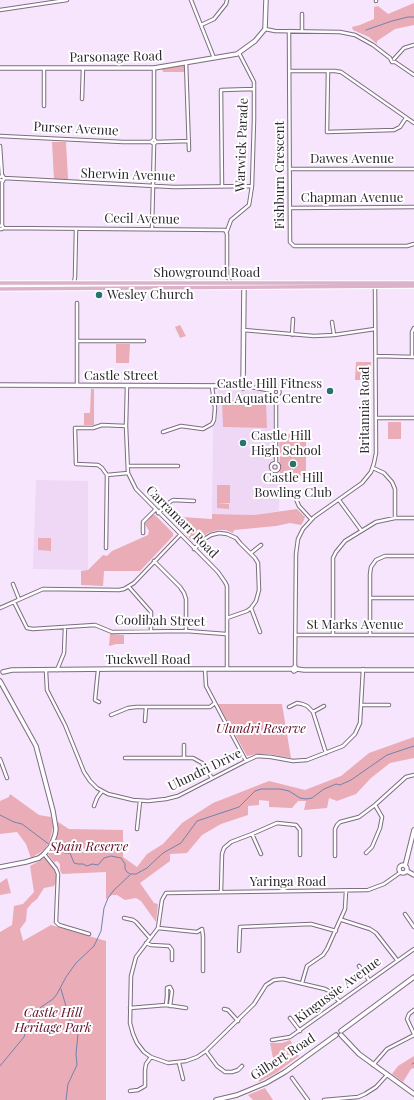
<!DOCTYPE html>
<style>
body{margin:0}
canvas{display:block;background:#f6e5fc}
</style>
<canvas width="414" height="1100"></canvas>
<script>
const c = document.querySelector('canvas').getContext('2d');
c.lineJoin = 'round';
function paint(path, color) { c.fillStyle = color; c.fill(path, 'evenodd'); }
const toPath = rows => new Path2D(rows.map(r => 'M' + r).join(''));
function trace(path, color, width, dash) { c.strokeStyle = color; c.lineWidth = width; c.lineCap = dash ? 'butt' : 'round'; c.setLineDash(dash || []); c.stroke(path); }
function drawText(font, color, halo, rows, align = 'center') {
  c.font = font + ' "Playfair Display",serif'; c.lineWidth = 4; c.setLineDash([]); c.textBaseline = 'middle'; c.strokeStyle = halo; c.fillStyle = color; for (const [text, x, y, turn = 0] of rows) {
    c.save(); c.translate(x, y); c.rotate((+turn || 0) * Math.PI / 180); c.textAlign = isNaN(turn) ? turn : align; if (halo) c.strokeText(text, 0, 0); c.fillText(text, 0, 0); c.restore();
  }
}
const built = toPath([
 [218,390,263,391,271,394,273,401,273,458,269,466,271,471,280,472,279,511,254,515,212,514,213,428,217,421],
 [36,480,88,481,88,570,33,569]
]);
const green = toPath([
 [414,3,414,25,395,29,377,41,377,44,369,37,353,30,352,27,360,25,374,19,374,7,378,6,388,14],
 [185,65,185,72,163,72,162,69],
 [52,142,66,142,68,179,54,179],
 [180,325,186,336,180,338,175,327],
 [116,344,130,344,129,363,116,363],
 [356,362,371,362,371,380,355,380],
 [91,389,94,389,94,425,84,425,84,413,90,413],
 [222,400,266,401,267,428,223,427],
 [388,422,401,422,401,439,388,439],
 [279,434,306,434,306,475,280,476],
 [217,485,230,485,230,503,217,503],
 [217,503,229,504,229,509,217,508],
 [297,509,305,517,304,520,301,525,290,523,276,526,234,530,233,533,226,530,218,530,208,533,196,542,193,542,176,524,182,517,212,519,212,514,254,515],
 [152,515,155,515,173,533,173,536,140,571,104,571,103,586,81,585,81,571,88,570,103,555,107,556,112,551,148,535,149,531,145,524],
 [38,538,51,538,51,551,38,550],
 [110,634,124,635,124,644,116,644,109,646],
 [218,704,282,704,291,758,269,754,256,754,247,756],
 [414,737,414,758,390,763,371,778,356,794,337,801,329,798,327,808,304,810,306,801,298,801,292,808,269,807,269,801,259,800,259,805,248,806,248,815,221,824,202,835,187,853,170,854,170,861,140,883,154,903,158,904,156,922,141,901,136,898,125,900,117,895,112,895,106,899,106,872,62,874,60,870,60,864,57,861,54,862,48,854,52,849,57,836,58,822,69,829,123,830,123,857,137,867,147,854,163,844,182,823,213,803,269,781,305,790,341,776,369,753],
 [10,794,39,815,51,817,53,827,49,843,44,850,31,858,26,844,17,832,0,834,0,801,9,797],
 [45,858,54,870,57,875,57,881,54,886,44,888,37,899,32,903,27,909,26,921,20,929,23,941,51,925,106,941,106,1100,0,1100,0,932,12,925,14,906,23,904,34,892,30,866],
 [7,878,11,893,0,895,0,883],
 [290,1040,299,1056,276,1073,259,1082,257,1076,271,1068,274,1063,270,1043,282,1043],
 [414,1056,414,1068,411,1069,403,1082,392,1074,398,1066],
 [265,1088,273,1100,253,1100,248,1095]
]);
const stream = toPath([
 [366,30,392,21,408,17,414,17],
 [0,815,14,822,22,824,50,845],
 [53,847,65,853,70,853,74,863,78,864,83,864,87,866,92,864,98,865,104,858,111,856,121,858,125,864,125,869,127,872,130,874,136,874,147,868,163,853,181,843,197,821,239,807,255,791,261,789,280,789,289,791,300,798,306,799,312,798,324,789,336,784,340,785,351,780,387,755,414,746],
 [61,989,70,1020,78,1034,76,1054,77,1065,68,1084,66,1100],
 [412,1064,414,1063],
 [0,1066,24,1037,30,1019,41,1007,53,999,57,994,66,977,76,963,94,946,101,931,104,908,108,898,114,890,130,875]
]);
const street = toPath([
 [191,0,214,58],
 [376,0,376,1],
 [0,10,67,0],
 [201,25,214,19,226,4,227,0],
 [265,29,275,31,340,32,355,35,373,45,390,58,392,62,395,62,414,75],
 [289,31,290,242,294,246,407,246,414,244],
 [302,31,302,14],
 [394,59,404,48,414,45],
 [186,62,189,150],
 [290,71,335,71,341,72,414,123],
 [328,71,327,132,394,130,400,127,406,118],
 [82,99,83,68],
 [44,106,44,68],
 [0,136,123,142,151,142,154,144,156,142,154,139,151,142],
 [154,139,154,68],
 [156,142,189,141],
 [0,146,2,176],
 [290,169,414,169],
 [0,177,3,176,4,178,3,181,0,180],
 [4,178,174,187,252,186],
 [222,186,221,90,254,89],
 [291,208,414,207],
 [2,225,2,181],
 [0,226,2,225,3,227,2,229,0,229],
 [3,228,225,230,227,234,227,276,231,283],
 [152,229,154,144],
 [227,231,231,220,249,205,252,186,254,120,254,82,239,53],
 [74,283,75,277,76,229],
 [77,303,77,386],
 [332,322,334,335],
 [243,330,314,336,334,335,375,329],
 [292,335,293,319],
 [77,341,144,341],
 [376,356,414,357],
 [412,357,412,332,414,328],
 [127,386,126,426,128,473,136,489,218,572,225,582,227,586,227,669],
 [245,386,273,391],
 '272.5 392a3.5 3.5 0 1 1 7 0a3.5 3.5 0 1 1-7 0Z',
 [376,418,414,418],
 [163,432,181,426,203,429,212,424,214,420,215,408,212,387],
 '271 467a4 4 0 1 1 8 0a4 4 0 1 1-8 0Z',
 [276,463,276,396],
 [128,466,178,466],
 [373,468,384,473,392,482,395,489,395,518],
 [107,475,128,473],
 [296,499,299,506,311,519],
 [339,500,361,530],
 [158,513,170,502,173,500,194,501],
 [143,533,143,522,155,510],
 [106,548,107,475,102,468,98,465,76,464,75,428,93,428,102,425,126,426],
 [194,549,206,538,211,535,219,533,227,534,236,538,240,543,255,558,258,563,259,590,256,601,251,608,247,611,227,618],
 [251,553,261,545],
 [154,561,180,587,184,593,186,599,186,631],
 [13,584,19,599],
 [129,587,151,612,151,631],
 [371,598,414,598],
 [14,602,27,628,33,629,95,625,112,632,186,631,226,634],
 [0,608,43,589,119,590,124,589,134,583,180,535],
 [251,608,260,632],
 [295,635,414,635],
 [333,635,333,558,336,552,345,541,376,522,395,518,414,518],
 [370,635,370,574,371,567,376,560,385,556,414,556],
 [295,667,296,554,298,539,303,529,314,517,362,483,371,472,374,463,376,453,375,286],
 [205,669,206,686,246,761],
 [57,670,64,653,65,627],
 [98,670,95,700,99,702],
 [46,671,47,690,65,725,84,772,90,781,97,788,108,794,133,800,148,801,166,799,178,796,246,761,257,756,271,757,293,761,307,760,343,746,355,734,360,723,363,669],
 [362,705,389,705],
 [289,707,297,703,302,704,307,706,313,712,326,753],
 [313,712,324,706],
 [111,715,128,708,136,707,210,707,215,703],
 [145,721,146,707],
 [184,745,184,758],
 [125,758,193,758,202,763,212,778],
 [0,759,7,778],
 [94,806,97,798,102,791],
 [137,829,140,801],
 [252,834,261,854],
 [366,853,372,847,380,828,382,817,375,805],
 [44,854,56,869,58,874,56,922,59,925,89,934],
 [335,856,335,829,337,825,340,822,359,817,375,805,406,777,414,775],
 [221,892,222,854,224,848,231,842,252,834,277,823,296,825,300,830,300,855],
 [405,914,414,927],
 [124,918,133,920,136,922,150,938],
 [342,920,370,929,376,933,397,960],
 [158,928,197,932,202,929,203,936,203,971],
 [146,943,151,945,169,946,172,950,172,960],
 [239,951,240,927,311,924,336,931],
 [359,966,369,980],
 [302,983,307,966,323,955,327,949,345,909,346,891],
 [340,1002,329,991,325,989,283,979,274,980,266,985,254,1004,206,1051,197,1057,186,1061,168,1063,151,1057,144,1052,137,1043,133,1034,130,1023,131,976,136,957,158,928,162,900,166,893,368,890,384,884,401,872],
 [166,1005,167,996,167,988,170,987,172,991,170,1006],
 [130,1008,166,1005,186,1008],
 [224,1009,228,1010,238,1021],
 [414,1010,409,1014,407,1019,414,1034],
 [290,1018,300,1031],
 [272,1040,290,1037,414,949],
 [206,1051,217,1066,225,1072,232,1072,238,1070,242,1066],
 [179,1063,183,1079],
 [373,1065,387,1049,414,1035],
 [292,1078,308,1100],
 [130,1091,138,1090,145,1086,145,1070,146,1064,151,1057],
 [324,1100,358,1097,365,1094,376,1087,387,1075]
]);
const secondary = toPath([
 [0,68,154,68,237,54,255,41,265,29,266,0],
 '241 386a2 2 0 1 1 4 0a2 2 0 1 1-4 0Z',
 [243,384,244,287],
 [0,385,241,386],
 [292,669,295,667,297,669,304,670,414,670],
 [3,672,12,670,116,669,292,669,294,671,297,669],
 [0,681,36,746,53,811,56,829,55,835,51,846,44,854,39,858,26,862,0,867],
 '399 869a4 4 0 1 1 8 0a4 4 0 1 1-8 0Z',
 [405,866,414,830],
 [407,871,414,875],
 [341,1031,414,977],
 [341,1035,359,1054,414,1094],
 [216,1100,237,1095,266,1083,285,1072,336,1035]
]);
const primary = toPath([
 [0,283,414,283],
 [0,289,414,286]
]);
const markers = [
 [99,295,4,"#27726f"],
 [330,391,4,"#27726f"],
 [243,443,4,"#27726f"],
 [293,464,4,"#27726f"]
];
const streetNames = [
 ["Parsonage Road",116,57,-1],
 ["Purser Avenue",76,129,3],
 ["Warwick Parade",242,145,-88],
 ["Dawes Avenue",352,159],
 ["Sherwin Avenue",128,175,2],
 ["Fishburn Crescent",280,175,-90],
 ["Chapman Avenue",352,198],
 ["Cecil Avenue",142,219,1],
 ["Showground Road",207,273],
 ["Castle Street",121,376],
 ["Britannia Road",365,410,-90],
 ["Carramarr Road",182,522,45],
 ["Coolibah Street",160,621,1],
 ["St Marks Avenue",355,625],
 ["Tuckwell Road",148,660],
 ["Ulundri Drive",205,770,-26],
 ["Yaringa Road",288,882],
 ["Kingussie Avenue",338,990,-36],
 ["Gilbert Road",283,1057,-33]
];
const poiNames = [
 ["Wesley Church",107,295],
 ["Castle Hill Fitness",322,384,"right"],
 ["and Aquatic Centre",322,399,"right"],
 ["Castle Hill",251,436],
 ["High School",251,451],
 ["Castle Hill",293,478,"center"],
 ["Bowling Club",293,493,"center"]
];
const parkNames = [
 ["Ulundri Reserve",261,729],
 ["Spain Reserve",89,847],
 ["Castle Hill",53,1013],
 ["Heritage Park",53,1028]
];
paint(built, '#eed8f6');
paint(green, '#eaacb6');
trace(stream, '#7382ac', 1);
trace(street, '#7c6d81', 4.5);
trace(secondary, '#7c6d81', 5.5);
trace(primary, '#fff', 5.5);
trace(street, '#fff', 2.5);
trace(secondary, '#fff', 3.5);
trace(primary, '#dcb2cb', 3.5);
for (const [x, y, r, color] of markers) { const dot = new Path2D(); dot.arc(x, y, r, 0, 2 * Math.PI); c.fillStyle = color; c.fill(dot); trace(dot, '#fff', 1.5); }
drawText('13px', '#2c262f', '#fff', streetNames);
drawText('13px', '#2c262f', '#fff', poiNames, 'left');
drawText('italic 13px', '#5f0c28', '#fff', parkNames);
</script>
